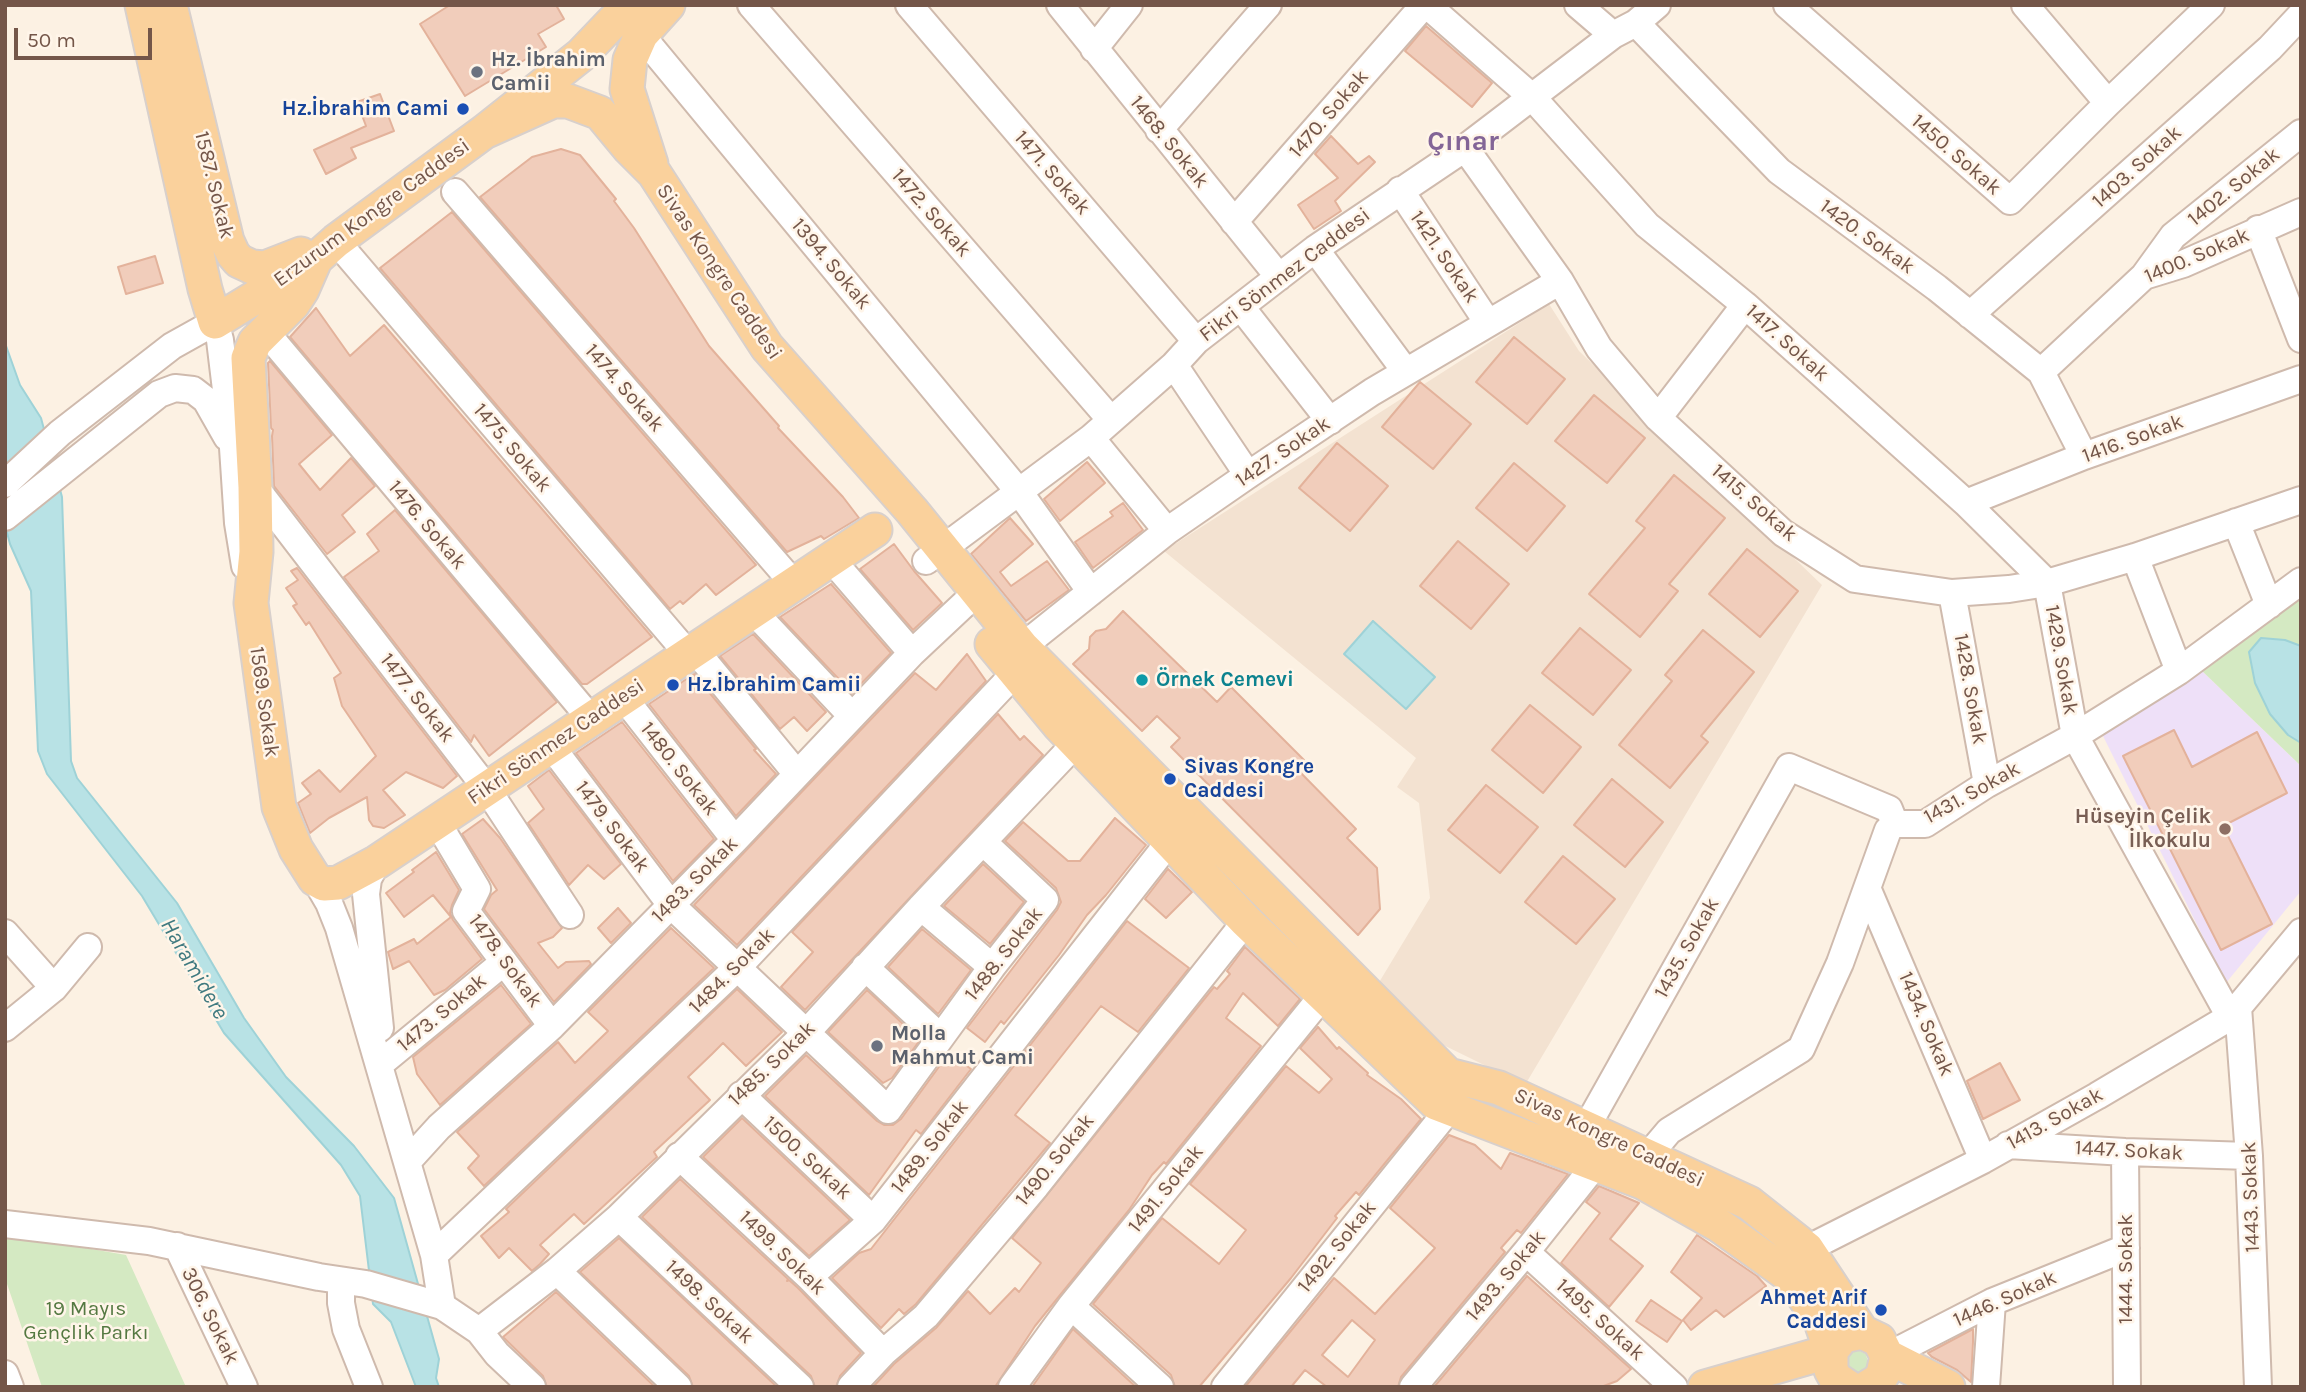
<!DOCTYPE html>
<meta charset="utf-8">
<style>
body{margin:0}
#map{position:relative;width:2306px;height:1392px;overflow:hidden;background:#fcf1e3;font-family:Karla,sans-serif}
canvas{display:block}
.frame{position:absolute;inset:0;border:7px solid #745649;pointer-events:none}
.scale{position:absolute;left:14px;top:28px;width:138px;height:32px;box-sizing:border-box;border:4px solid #745649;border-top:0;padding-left:9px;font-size:21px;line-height:24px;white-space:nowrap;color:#745649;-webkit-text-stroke:5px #fff5e9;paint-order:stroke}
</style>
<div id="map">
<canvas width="2306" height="1392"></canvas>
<div class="frame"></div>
<div class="scale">50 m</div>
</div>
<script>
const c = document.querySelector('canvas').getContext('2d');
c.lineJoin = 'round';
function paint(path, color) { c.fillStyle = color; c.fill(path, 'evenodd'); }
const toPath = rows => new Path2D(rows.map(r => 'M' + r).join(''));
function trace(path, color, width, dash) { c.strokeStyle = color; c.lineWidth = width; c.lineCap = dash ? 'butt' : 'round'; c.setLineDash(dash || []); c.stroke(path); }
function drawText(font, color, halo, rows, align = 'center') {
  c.font = font + ' Karla,sans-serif'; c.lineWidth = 5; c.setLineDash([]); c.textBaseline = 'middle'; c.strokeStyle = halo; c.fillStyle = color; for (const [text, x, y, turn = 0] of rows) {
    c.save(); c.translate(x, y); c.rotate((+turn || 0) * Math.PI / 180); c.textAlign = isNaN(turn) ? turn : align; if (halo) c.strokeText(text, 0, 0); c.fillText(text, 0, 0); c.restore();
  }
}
const residential = toPath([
 [1549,304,1579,351,1822,585,1525,1085,1429,1038,1378,984,1430,898,1419,803,1397,787,1416,758,1164,551]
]);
const education = toPath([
 [2200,669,2301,766,2301,891,2226,983,2102,734]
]);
const green = toPath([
 [2301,597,2301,766,2200,669],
 [5,1234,126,1255,186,1387,42,1387,5,1278],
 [1858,1350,1866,1354,1869,1367,1864,1374,1852,1376,1843,1358,1849,1351]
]);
const water = toPath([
 [5,343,20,385,41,418,62,497,71,761,77,778,177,903,244,1018,286,1077,354,1146,394,1198,439,1359,436,1378,439,1387,416,1387,391,1322,373,1304,360,1196,341,1165,224,1033,142,896,47,774,38,751,31,591,10,544,5,525,5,343],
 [1373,621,1435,677,1406,709,1344,654,1373,621],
 [2261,638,2285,640,2301,646,2301,743,2288,735,2270,714,2255,683,2249,652,2261,638]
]);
const building = toPath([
 [450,5,556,5,564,19,538,34,546,47,465,96,420,24,450,5],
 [1426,26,1492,83,1472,107,1405,51,1426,26],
 [380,94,394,131,351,148,356,158,326,174,314,150,366,126,357,102,380,94],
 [1331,136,1358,164,1369,156,1375,162,1335,201,1341,211,1314,229,1298,205,1338,178,1315,154,1331,136],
 [561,149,580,155,616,199,614,201,634,228,709,346,779,426,778,428,843,497,859,518,824,539,821,536,787,552,480,197,532,157,561,149],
 [452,212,731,536,756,565,716,595,706,584,683,604,680,601,670,609,380,268,452,212],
 [155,256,163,283,126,294,118,267,155,256],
 [316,308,350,356,384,325,652,637,587,684,582,684,290,337,316,308],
 [1514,337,1565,379,1527,424,1476,382,1514,337],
 [270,361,332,435,299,464,320,490,351,458,375,486,342,515,355,532,327,554,274,486,272,436,273,430,271,428,268,363,270,361],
 [1420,382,1471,424,1433,469,1382,427,1420,382],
 [1594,395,1645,438,1607,483,1555,441,1594,395],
 [1337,443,1388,486,1350,531,1299,488,1337,443],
 [1087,462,1105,483,1060,521,1044,499,1087,462],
 [1514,463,1565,506,1527,551,1476,508,1514,463],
 [1674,475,1725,518,1669,584,1678,591,1640,637,1589,594,1645,528,1636,521,1674,475],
 [1123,503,1143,530,1093,568,1075,542,1113,516,1110,512,1123,503],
 [395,510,557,702,489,756,474,735,471,742,344,577,379,551,367,534,395,510],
 [1010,518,1033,544,1000,572,1011,586,1047,561,1069,590,1026,621,971,554,1010,518],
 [1458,541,1509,584,1471,629,1420,586,1458,541],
 [894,544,914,571,942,603,913,630,860,569,894,544],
 [1747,549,1798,591,1760,637,1709,594,1747,549],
 [297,568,457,776,443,788,406,772,383,790,405,815,384,828,373,826,369,820,367,797,329,818,310,833,298,803,311,794,302,783,319,770,340,792,376,756,342,706,334,678,341,673,309,622,306,625,293,606,297,604,286,588,298,580,291,571,297,568],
 [831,584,891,653,852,693,780,617,831,584],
 [1123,611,1217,702,1231,687,1304,760,1297,769,1356,829,1347,838,1377,868,1380,909,1358,935,1171,747,1180,738,1157,716,1142,731,1073,664,1089,649,1090,637,1096,631,1106,629,1123,611],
 [1580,628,1631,670,1593,715,1542,673,1580,628],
 [1703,630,1754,672,1701,736,1708,742,1670,788,1619,745,1672,681,1665,675,1703,630],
 [753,634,826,712,807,731,794,717,780,729,720,656,753,634],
 [967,654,986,681,737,945,694,905,915,673,936,690,967,654],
 [694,674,756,749,754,750,776,774,736,816,649,704,694,674],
 [1530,705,1581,747,1543,793,1492,750,1530,705],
 [998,714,1020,740,1024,736,1043,755,805,1010,781,987,813,952,792,932,998,714],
 [622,722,714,839,673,881,576,753,622,722],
 [2174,730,2192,767,2257,732,2287,793,2223,826,2272,924,2221,950,2123,756,2174,730],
 [549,770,621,864,604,879,588,865,569,885,528,823,544,809,528,786,549,770],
 [1612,779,1663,822,1625,867,1574,825,1612,779],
 [1486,785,1538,827,1500,873,1448,830,1486,785],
 [1115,818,1146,845,1106,895,1087,915,1059,955,1004,1024,1001,1021,985,1042,967,1028,1057,910,1061,902,1056,888,1005,841,1023,822,1068,861,1080,861,1115,818],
 [483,819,500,838,562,928,553,937,538,943,558,968,566,962,589,961,591,964,554,1002,484,909,491,895,497,890,462,834,483,819],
 [436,852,459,890,452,905,450,913,453,920,482,959,445,990,434,995,409,961,393,969,388,952,414,939,417,944,451,917,433,895,404,917,386,893,414,872,412,870,436,852],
 [1563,856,1615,899,1576,944,1525,902,1563,856],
 [983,864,1024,902,990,944,944,906,983,864],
 [1168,869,1192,892,1166,918,1145,899,1168,869],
 [618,908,631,923,611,943,598,928,618,908],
 [1127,921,1189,968,1138,1032,1101,1006,1015,1115,1050,1143,916,1304,904,1314,899,1309,881,1328,832,1278,859,1253,871,1249,1127,921],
 [671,928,714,968,484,1186,468,1168,479,1156,457,1132,558,1042,575,1063,608,1031,588,1012,671,928],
 [922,929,971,970,938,1014,888,967,922,929],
 [1245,947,1300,999,1278,1026,1243,993,1226,1018,1261,1046,1166,1164,1164,1162,1152,1175,1129,1210,1035,1326,995,1387,873,1387,894,1364,936,1328,968,1291,990,1314,1015,1288,1019,1292,1041,1263,1012,1238,1214,987,1217,989,1230,974,1227,971,1245,947],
 [501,985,531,1024,440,1105,417,1074,413,1057,501,985],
 [737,989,782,1032,746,1066,723,1043,712,1054,688,1077,710,1100,654,1152,657,1157,584,1224,574,1214,540,1245,549,1254,540,1264,532,1271,509,1248,499,1258,481,1236,509,1212,506,1209,737,989],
 [867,990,920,1040,892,1078,883,1083,828,1032,867,990],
 [1318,1027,1337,1049,1339,1047,1368,1073,1367,1075,1401,1099,1421,1119,1359,1195,1356,1192,1335,1216,1337,1218,1291,1278,1199,1387,1175,1387,1171,1375,1093,1304,1162,1218,1219,1264,1246,1230,1190,1184,1286,1066,1319,1093,1332,1079,1300,1048,1318,1027],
 [949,1053,971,1069,921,1134,916,1130,869,1195,765,1096,806,1055,877,1121,884,1125,893,1125,901,1119,949,1053],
 [2000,1063,2020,1100,1983,1119,1967,1081,2000,1063],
 [742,1118,850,1220,809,1256,703,1157,742,1118],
 [1449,1135,1475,1145,1501,1169,1510,1153,1568,1174,1521,1233,1517,1230,1501,1248,1505,1252,1401,1377,1398,1387,1327,1387,1305,1370,1291,1387,1245,1387,1334,1278,1375,1314,1435,1248,1390,1208,1449,1135],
 [1352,1320,1375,1340,1348,1377,1322,1355,1352,1320],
 [680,1179,788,1279,787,1281,789,1280,798,1288,861,1353,840,1376,836,1387,815,1387,811,1376,642,1217,680,1179],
 [1599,1186,1639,1203,1610,1239,1643,1266,1609,1307,1561,1263,1600,1213,1586,1202,1599,1186],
 [1697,1235,1757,1276,1766,1286,1724,1317,1716,1310,1691,1330,1683,1320,1702,1298,1671,1272,1697,1235],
 [619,1238,777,1387,693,1387,689,1376,580,1272,619,1238],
 [1527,1276,1631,1369,1617,1381,1601,1387,1434,1387,1527,1276],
 [556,1292,655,1387,547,1387,543,1376,503,1337,556,1292],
 [1651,1300,1682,1321,1667,1342,1636,1321,1651,1300],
 [1073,1329,1136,1387,1032,1387,1073,1329],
 [1973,1329,1973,1342,1971,1382,1957,1370,1932,1357,1928,1353,1973,1329]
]);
const minor = toPath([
 [751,5,1111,420],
 [909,5,1196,341],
 [1060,5,1279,277],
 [1427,5,1533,98,1647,225,1745,305,1839,389,1966,503,2047,583,2075,736,2230,1017],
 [1578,5,1613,35],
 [1787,5,2010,201,2108,103,2211,5],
 [2025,5,2108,103],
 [1636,23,1779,171,1937,288,2041,372,2084,456],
 [641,35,1020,493,1091,592],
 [1094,49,1129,5],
 [1159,130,1268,5],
 [1465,148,1560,281,1599,348,1658,418,1783,533,1855,579,1952,593,2009,589,2047,583,2135,557,2301,500],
 [1400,190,1488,323],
 [455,192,794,584],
 [1234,222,1424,5],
 [2258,229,2301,339],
 [336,241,688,654],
 [1315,249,1406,372],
 [2144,276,2173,236,2301,133],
 [1241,307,1330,421],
 [1970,315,2270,48,2301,15],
 [264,330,591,719],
 [1174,365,1248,475],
 [2041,372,2144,276,2183,264,2301,212],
 [1658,418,1745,305],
 [1091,438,1167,531],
 [5,484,60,433,172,346,215,322,220,340,233,448,238,523,245,566],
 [255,487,487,789,570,915],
 [1966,503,2084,456,2301,379],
 [5,517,159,394,175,388,193,390,206,400,227,437],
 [2236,522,2269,605],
 [2135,557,2179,671],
 [831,559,912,653],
 [926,561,1091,438,1174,365,1196,341,1315,249,1465,148,1613,35,1636,23,1657,5],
 [1952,593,1987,784],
 [753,611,851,715],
 [1022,647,1167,531,1248,475,1372,392,1560,281],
 [695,650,797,774],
 [624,698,735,840],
 [551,746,671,905,888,1110,992,967,1045,900,983,842],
 [437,822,477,889,466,911,552,1026],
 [377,862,368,879,366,894,380,1028],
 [1868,890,1983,1160],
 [921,907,992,967],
 [5,933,54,988],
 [865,967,940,1037],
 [2238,1007,2249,1156,2258,1387],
 [5,1028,54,988,88,947],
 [380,1064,504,962],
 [741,1095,873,1220],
 [1586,1128,1789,767,1889,809,1895,824],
 [2008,1145,2125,1152,2249,1156],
 [2125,1152,2127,1387],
 [679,1156,809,1277,883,1353],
 [1647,1157,1669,1131,1801,1049,1840,963,1888,830,1895,824,1925,824,1987,784,2075,736,2179,671,2301,581],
 [408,1161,439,1127,552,1026,735,840,912,653,976,593],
 [619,1217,800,1387],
 [5,1224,149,1241,319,1277,366,1284,442,1306,434,1255,339,928,329,903,315,879],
 [177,1246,244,1387],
 [1526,1252,1674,1387],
 [434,1255,737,968,1015,673],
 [1793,1260,1807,1249,1983,1160,2097,1096,2230,1017,2301,932],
 [557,1271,678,1387],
 [809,1277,873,1220,1170,841],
 [341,1281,341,1303,346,1329,369,1387],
 [442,1306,479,1331,557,1271,619,1217,807,1032,921,907,1076,743],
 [1071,1306,1160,1387],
 [479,1331,497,1354,532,1387],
 [1887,1356,1992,1302,2126,1248],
 [5,1374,10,1387],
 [851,1387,883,1353,926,1316,1036,1186,1246,921],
 [1012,1387,1071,1306,1324,994],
 [1225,1387,1450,1108],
 [1413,1387,1526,1252,1596,1164],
 [1986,1387,1992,1302]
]);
const major = toPath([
 [142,5,205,289,215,322,310,264,336,241,484,132,581,55,629,5],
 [170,5,227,241,233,254,239,261,252,267,265,268,301,254],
 [484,132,553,101,568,101,600,113,629,148,654,173,767,347,912,511,1022,647,1448,1075,1499,1088,1749,1203,1807,1249,1862,1332],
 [651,164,627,89,630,60,641,35,668,5],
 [316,258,302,290,293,304,255,342,248,358,255,487,256,552,251,603,279,807,296,849,315,879,324,884,338,883,377,862,875,530],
 [992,644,1059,725,1246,921,1436,1103,1642,1182,1720,1226,1790,1276,1821,1322,1831,1351],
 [1887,1356,1948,1387],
 [1705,1387,1831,1351],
 [1848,1387,1836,1379,1831,1370,1831,1351,1843,1336,1862,1332,1879,1340,1887,1356,1883,1374,1878,1381,1868,1387]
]);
const markers = [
 [477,72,7,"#6b7280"],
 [463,109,7,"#1a4fb4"],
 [1142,680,7,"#0f9aa8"],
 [673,685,7,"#1a4fb4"],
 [1170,779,7,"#1a4fb4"],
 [2225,829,7,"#8d6e63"],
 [877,1046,7,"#6b7280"],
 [1881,1310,7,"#1a4fb4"]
];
const worshipNames = [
 ["Hz. İbrahim",491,60],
 ["Camii",491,84],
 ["Molla",891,1034],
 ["Mahmut Cami",891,1058]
];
const transitNames = [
 ["Hz.İbrahim Cami",449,109],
 ["Hz.İbrahim Camii",687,685,"left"],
 ["Sivas Kongre",1184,767,"left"],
 ["Caddesi",1184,791,"left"],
 ["Ahmet Arif",1867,1298],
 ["Caddesi",1867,1322]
];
const streetNames = [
 ["1470. Sokak",1329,114,-49],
 ["1468. Sokak",1169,142,51],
 ["1450. Sokak",1956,155,41],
 ["1403. Sokak",2137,167,-42],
 ["1471. Sokak",1052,173,49],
 ["1587. Sokak",214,185,76],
 ["1402. Sokak",2234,187,-39],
 ["Erzurum Kongre Caddesi",372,213,-36],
 ["1472. Sokak",931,213,49],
 ["1420. Sokak",1867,237,36],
 ["1400. Sokak",2197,256,-23],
 ["1421. Sokak",1444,257,56],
 ["1394. Sokak",831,264,50],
 ["Sivas Kongre Caddesi",719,272,56],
 ["Fikri Sönmez Caddesi",1285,275,-37],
 ["1417. Sokak",1787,343,42],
 ["1474. Sokak",624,388,49],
 ["1416. Sokak",2133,439,-20],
 ["1475. Sokak",512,448,50],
 ["1427. Sokak",1283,452,-34],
 ["1415. Sokak",1754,503,41],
 ["1476. Sokak",427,525,50],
 ["1429. Sokak",2061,660,80],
 ["1428. Sokak",1970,689,80],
 ["1477. Sokak",417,698,52],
 ["1569. Sokak",264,702,82],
 ["Fikri Sönmez Caddesi",556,742,-34],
 ["1480. Sokak",679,769,52],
 ["1431. Sokak",1972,793,-29],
 ["1479. Sokak",612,827,53],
 ["1483. Sokak",695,880,-45],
 ["1435. Sokak",1687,948,-61],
 ["1488. Sokak",1004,954,-52],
 ["1478. Sokak",505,961,54],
 ["1484. Sokak",732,971,-45],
 ["1473. Sokak",442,1013,-40],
 ["1434. Sokak",1926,1024,67],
 ["1485. Sokak",772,1064,-44],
 ["1413. Sokak",2055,1119,-29],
 ["Sivas Kongre Caddesi",1609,1138,25],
 ["1489. Sokak",930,1147,-52],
 ["1447. Sokak",2129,1151,3],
 ["1500. Sokak",807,1158,43],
 ["1490. Sokak",1055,1160,-51],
 ["1491. Sokak",1166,1189,-51],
 ["1443. Sokak",2251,1197,-92],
 ["1492. Sokak",1337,1247,-51],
 ["1499. Sokak",782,1253,44],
 ["1444. Sokak",2126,1269,-90],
 ["1493. Sokak",1506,1276,-50],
 ["1446. Sokak",2005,1299,-24],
 ["1498. Sokak",709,1302,43],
 ["306. Sokak",210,1316,64],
 ["1495. Sokak",1600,1320,42]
];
const cultureNames = [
 ["Örnek Cemevi",1156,680]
];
const educationNames = [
 ["Hüseyin Çelik",2211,817],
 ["İlkokulu",2211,841]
];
const parkNames = [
 ["19 Mayıs",86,1309],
 ["Gençlik Parkı",86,1333]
];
const waterNames = [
 ["Haramidere",194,969,60]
];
const districtNames = [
 ["Çınar",1463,142]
];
paint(residential, '#f3e2d1');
paint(education, '#eee0f8');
paint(green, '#d4e9c2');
paint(water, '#b8e2e5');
trace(water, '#9ed2d7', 2);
paint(building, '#f1cdbb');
trace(building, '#e3b29b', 2);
trace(minor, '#cfbaad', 30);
trace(major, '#d8d0cc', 37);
trace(minor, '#fff', 26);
trace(major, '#fad19c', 33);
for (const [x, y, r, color] of markers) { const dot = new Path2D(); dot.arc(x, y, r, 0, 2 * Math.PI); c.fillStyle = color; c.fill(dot); trace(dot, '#fff5e9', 2.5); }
drawText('bold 21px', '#5b616d', '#fff5e9', worshipNames, 'left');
drawText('bold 21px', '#164399', '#fff5e9', transitNames, 'right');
drawText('21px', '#745649', '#fff5e9', streetNames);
drawText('bold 21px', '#0d838f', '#fff5e9', cultureNames, 'left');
drawText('bold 21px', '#785e54', '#fff5e9', educationNames, 'right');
drawText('21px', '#557942', '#fff5e9', parkNames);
drawText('italic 23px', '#407a80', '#fff5e9', waterNames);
drawText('bold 28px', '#836597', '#fff5e9', districtNames);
</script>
